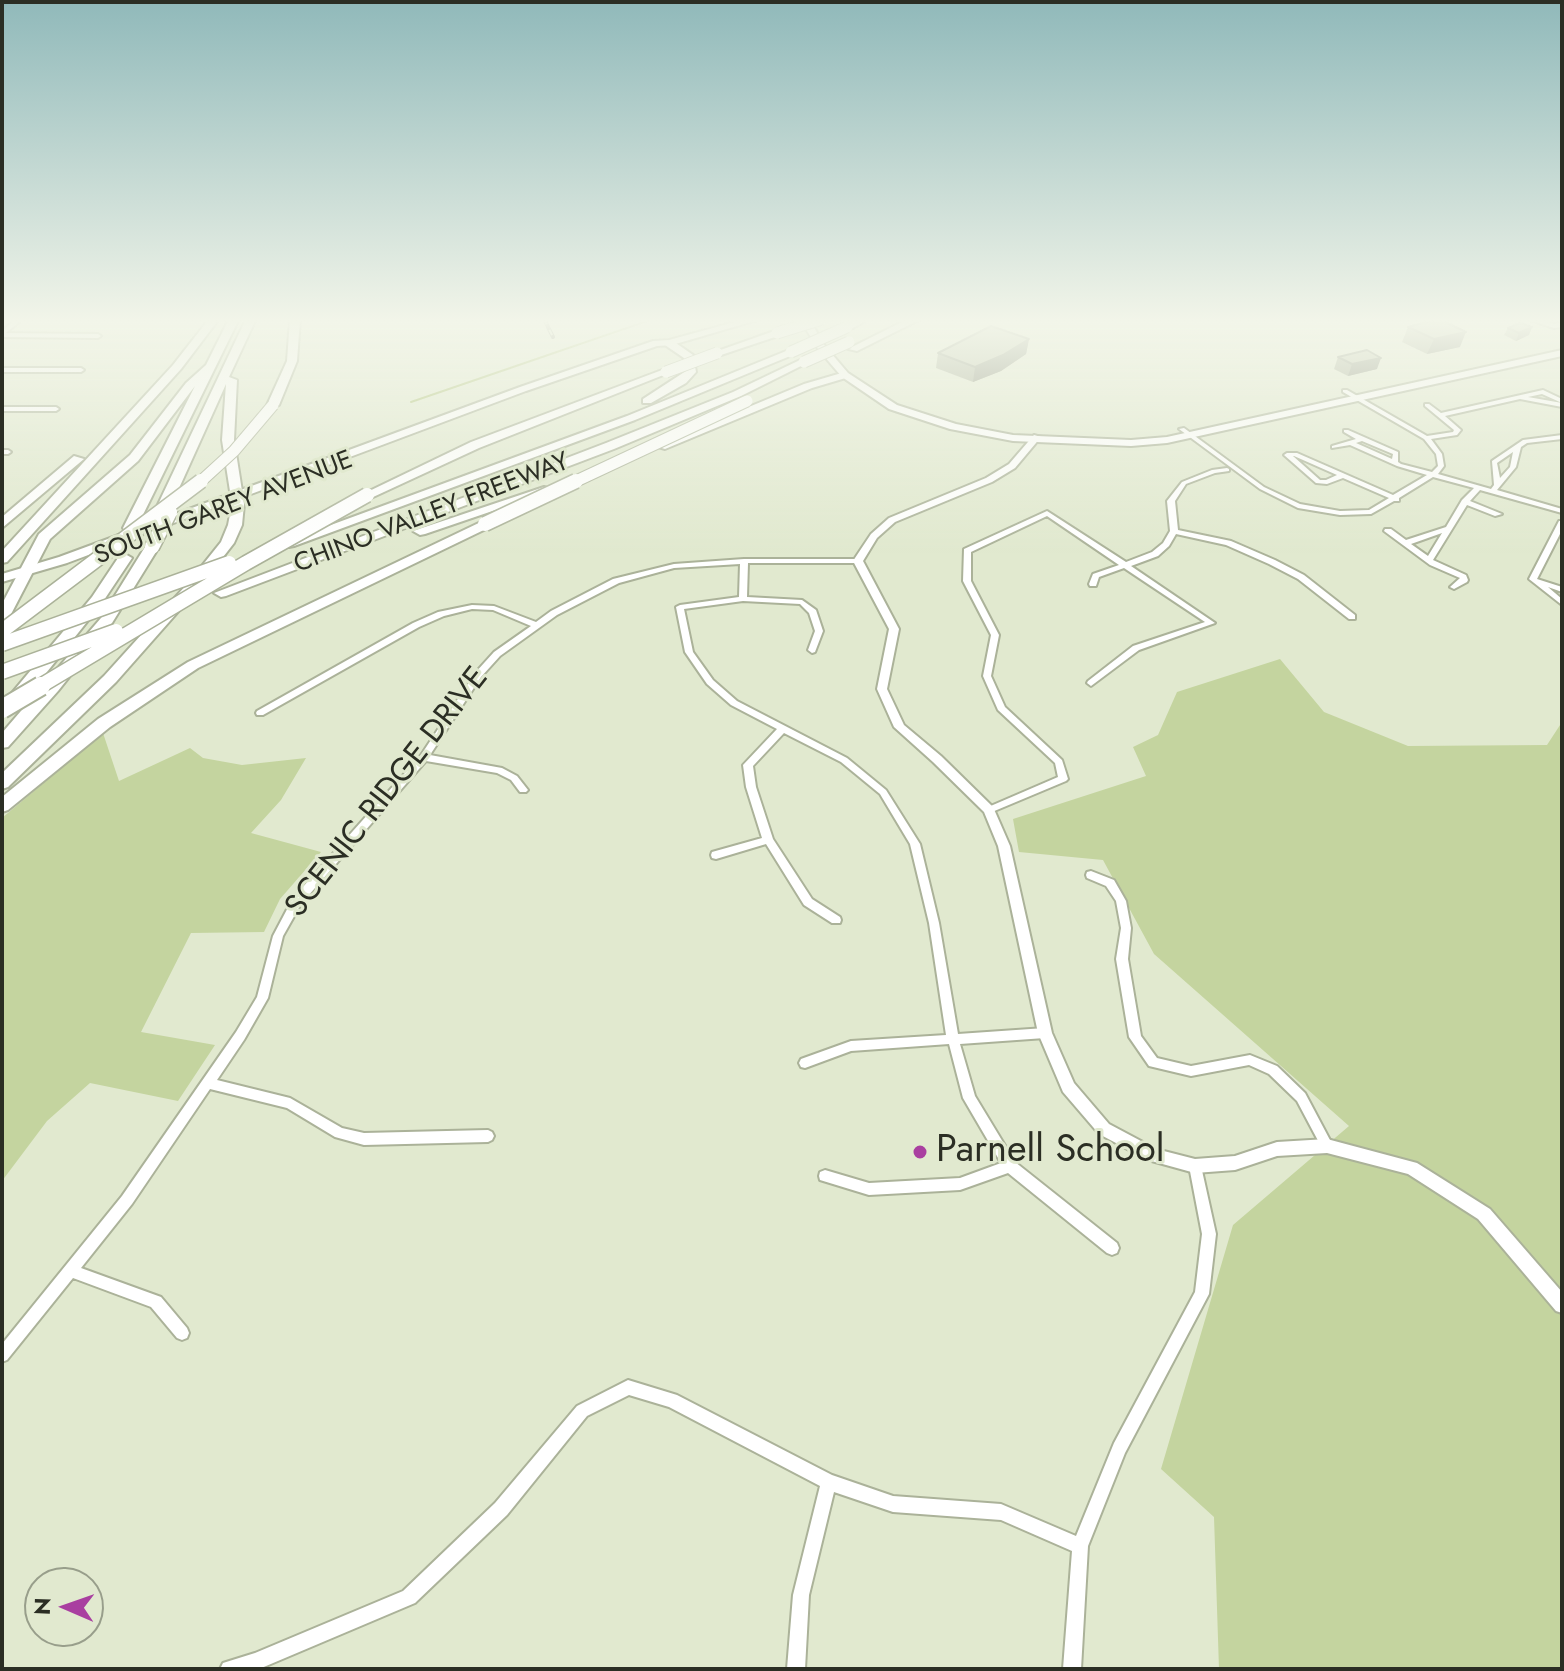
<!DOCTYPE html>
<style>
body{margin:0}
#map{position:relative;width:1564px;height:1671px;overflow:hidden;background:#e1e9cf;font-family:Jost,sans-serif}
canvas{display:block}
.frame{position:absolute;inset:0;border:4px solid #2b2e24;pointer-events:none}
.north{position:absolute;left:24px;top:1567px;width:80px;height:80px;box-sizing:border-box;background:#e1e9cf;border:2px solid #989e8b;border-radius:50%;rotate:272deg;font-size:22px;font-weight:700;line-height:32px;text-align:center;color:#2b2e24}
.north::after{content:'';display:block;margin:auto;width:28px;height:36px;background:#a93fa0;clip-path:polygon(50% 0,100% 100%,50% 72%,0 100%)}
</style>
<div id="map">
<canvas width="1564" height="1671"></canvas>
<div class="frame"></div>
<div class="north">N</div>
</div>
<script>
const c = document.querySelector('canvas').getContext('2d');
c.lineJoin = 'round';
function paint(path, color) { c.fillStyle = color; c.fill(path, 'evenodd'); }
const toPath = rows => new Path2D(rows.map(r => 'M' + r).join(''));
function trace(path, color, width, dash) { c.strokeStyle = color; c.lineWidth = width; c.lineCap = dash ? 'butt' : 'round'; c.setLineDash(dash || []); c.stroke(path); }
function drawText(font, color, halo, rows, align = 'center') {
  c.font = font + ' Jost,sans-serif'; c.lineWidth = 6; c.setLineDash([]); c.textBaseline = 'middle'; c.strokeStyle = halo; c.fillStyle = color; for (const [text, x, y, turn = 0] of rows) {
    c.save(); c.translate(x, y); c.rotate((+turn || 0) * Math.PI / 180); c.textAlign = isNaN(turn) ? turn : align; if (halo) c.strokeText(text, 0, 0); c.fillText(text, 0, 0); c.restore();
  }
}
const green = toPath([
 [1280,659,1324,712,1408,746,1547,745,1562,722,1562,1669,1219,1669,1214,1517,1161,1469,1233,1225,1349,1126,1154,954,1103,860,1019,852,1013,819,1146,776,1133,747,1158,735,1177,692],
 [103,733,119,781,190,748,203,758,242,765,306,758,281,800,251,833,321,852,280,899,264,932,191,933,141,1032,215,1045,178,1101,90,1083,47,1121,2,1181,2,818]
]);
const stream = toPath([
 [411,402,653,319]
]);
const minor = toPath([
 [1527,319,1537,319,1554,324,1562,323,1562,327,1554,328,1527,319],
 [2,333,98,334,101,336,98,338,2,337,2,333],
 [2,368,81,368,84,370,81,372,2,372,2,368],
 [1343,390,1347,390,1427,436,1453,432,1454,430,1425,406,1425,404,1429,404,1441,413,1543,390,1562,399,1562,403,1542,394,1528,397,1562,403,1562,407,1520,399,1445,416,1461,430,1457,435,1431,439,1442,454,1444,466,1438,474,1491,489,1494,485,1492,461,1523,440,1562,435,1562,439,1527,443,1521,447,1516,467,1497,490,1562,509,1562,513,1480,490,1470,501,1502,514,1495,516,1467,505,1433,560,1466,575,1468,580,1467,582,1454,589,1450,587,1460,578,1430,565,1384,531,1385,529,1391,529,1406,540,1446,527,1462,500,1474,488,1433,477,1399,498,1399,501,1394,501,1371,514,1340,515,1298,508,1260,489,1179,429,1184,428,1264,487,1300,504,1340,511,1369,510,1389,498,1343,478,1327,484,1316,483,1284,455,1287,453,1297,453,1393,495,1427,475,1397,466,1350,445,1332,448,1332,446,1356,439,1344,432,1344,430,1348,430,1398,452,1398,462,1401,464,1432,472,1438,466,1436,454,1424,439,1343,392,1343,390],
 [1362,441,1393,454,1392,459,1356,443,1362,441],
 [1513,452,1510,467,1500,478,1497,463,1513,452],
 [1293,456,1294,456,1337,475,1326,480,1320,480,1293,456],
 [1442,533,1428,556,1411,544,1442,533],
 [2,407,56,407,59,409,56,411,2,411,2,407],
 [2,450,8,450,11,452,8,454,2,454,2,450],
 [1227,468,1229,469,1229,471,1215,473,1186,484,1175,501,1178,530,1231,541,1275,560,1304,575,1355,615,1355,619,1349,619,1298,579,1269,564,1226,545,1176,534,1169,546,1158,556,1131,566,1215,623,1139,650,1091,686,1087,683,1088,681,1133,646,1205,622,1124,568,1099,577,1096,586,1090,586,1089,584,1093,574,1119,565,1047,516,971,552,971,581,999,635,991,676,1005,707,1062,760,1068,779,1066,781,992,812,986,812,984,810,986,808,1058,777,1055,763,998,710,983,676,991,635,963,581,964,549,1047,511,1126,562,1152,552,1163,543,1170,531,1167,501,1182,482,1212,470,1227,468],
 [1559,521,1562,521,1562,530,1537,579,1562,587,1562,592,1548,587,1562,599,1562,605,1529,579,1559,521],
 [744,559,858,559,862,561,858,563,748,563,747,597,802,600,816,610,823,631,815,652,812,653,808,650,815,631,809,613,800,604,743,601,684,609,693,652,713,680,737,701,847,758,886,790,920,844,939,923,958,1034,1045,1028,1049,1030,1051,1033,1049,1036,1045,1038,960,1044,975,1096,1015,1162,1117,1243,1119,1248,1117,1253,1112,1255,1107,1253,1008,1173,960,1190,869,1195,820,1180,819,1176,820,1172,825,1170,869,1183,960,1178,1001,1163,963,1098,949,1044,851,1051,805,1068,801,1067,799,1063,801,1059,851,1041,946,1035,929,923,910,844,880,794,841,762,784,733,753,766,756,787,773,839,812,899,840,917,841,920,840,923,832,923,804,905,766,844,716,859,712,858,711,855,712,852,762,838,746,787,743,765,777,729,731,705,707,684,685,652,676,607,680,605,739,597,740,564,674,568,619,583,557,615,500,656,481,677,430,755,502,768,517,776,528,790,526,792,520,792,511,780,497,773,426,761,301,904,283,936,268,998,244,1040,217,1080,290,1098,342,1128,364,1133,488,1130,492,1132,494,1136,492,1140,488,1142,364,1145,335,1137,287,1108,210,1089,132,1204,81,1268,161,1297,187,1328,189,1333,187,1338,182,1340,177,1338,151,1307,73,1278,7,1360,2,1362,2,1344,122,1196,236,1032,257,997,273,936,293,898,421,755,475,673,494,652,531,626,493,610,472,609,444,616,419,627,263,715,257,715,256,713,257,711,413,623,438,612,472,605,494,606,536,622,551,611,613,579,674,564,744,559],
 [1091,871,1114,880,1126,901,1131,928,1128,959,1141,1036,1157,1058,1191,1066,1250,1055,1277,1066,1305,1093,1331,1142,1333,1146,1331,1150,1327,1152,1323,1150,1297,1101,1269,1074,1249,1065,1191,1076,1149,1066,1129,1037,1116,959,1121,928,1116,901,1106,886,1087,878,1086,875,1087,872,1091,871],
 [1195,1160,1200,1162,1201,1166,1216,1234,1209,1294,1125,1453,1088,1546,1081,1669,1063,1669,1072,1551,1001,1520,893,1512,834,1492,809,1595,805,1669,787,1669,793,1595,820,1486,669,1407,629,1395,587,1416,507,1515,415,1603,259,1669,220,1669,223,1663,255,1653,403,1591,495,1503,577,1406,628,1380,677,1395,832,1475,893,1496,1001,1504,1076,1536,1114,1443,1195,1292,1202,1234,1189,1166,1190,1162,1195,1160]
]);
const tertiary = toPath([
 [16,319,23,319,2,336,2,331,16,319],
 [1034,435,1041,437,1015,468,992,482,895,522,877,538,863,561,899,629,887,689,904,725,941,756,993,807,1010,846,1052,1033,1074,1083,1109,1124,1156,1149,1195,1159,1235,1156,1277,1142,1327,1139,1417,1163,1490,1209,1562,1292,1562,1313,1556,1311,1478,1219,1408,1174,1327,1153,1277,1156,1235,1170,1195,1173,1148,1160,1099,1134,1063,1092,1038,1033,998,846,984,812,933,762,894,727,877,689,889,629,853,561,871,534,889,518,986,478,1009,464,1034,435]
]);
const primary = toPath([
 [746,319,761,319,672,345,657,346,526,391,67,563,2,582,2,574,59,557,520,387,653,341,669,340,746,319],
 [800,319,809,319,825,346,848,373,897,405,956,424,1013,435,1131,440,1167,437,1562,350,1562,356,1167,443,1131,446,1013,441,950,429,889,409,842,377,818,349,800,319]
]);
const motorway = toPath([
 [209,319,219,319,181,369,7,562,2,563,2,551,173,365,209,319],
 [229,319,239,319,135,531,125,531,123,528,195,386,138,461,50,539,9,618,2,622,2,604,39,534,130,455,186,383,206,365,229,319],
 [246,319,256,319,229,377,237,380,234,440,244,504,242,525,234,543,199,588,116,682,8,787,2,789,2,773,104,676,189,582,221,542,228,525,232,504,222,440,226,384,166,517,159,521,152,517,246,319],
 [290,319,300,319,297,361,279,405,273,408,267,405,287,361,290,319],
 [856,319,869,319,851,329,842,327,856,319],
 [908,319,921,319,857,351,848,349,908,319],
 [777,330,782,333,781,335,721,355,712,353,777,330],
 [665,341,673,341,693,355,696,372,686,383,651,403,643,403,643,399,686,371,684,358,665,345,665,341],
 [791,349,796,352,795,354,635,420,294,546,289,547,282,543,627,416,791,349],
 [800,360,809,362,741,396,614,449,226,596,221,597,214,593,606,443,733,392,800,360],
 [662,370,671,372,479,448,371,498,361,495,471,442,662,370],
 [845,372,850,375,849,377,812,388,665,449,655,446,804,384,845,372],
 [74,456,84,459,2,528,2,517,74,456],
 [544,487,554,490,425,534,420,535,413,531,544,487],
 [485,520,490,521,490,527,198,668,110,727,8,810,2,812,2,797,98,719,188,662,485,520],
 [152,543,159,547,112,623,58,691,8,747,2,748,2,733,101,618,145,547,152,543],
 [125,554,132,558,102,603,23,702,11,702,9,698,11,694,92,597,120,555,125,554]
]);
const rail = toPath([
 [544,319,553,337]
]);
const motorwayBridgeFar2 = toPath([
 [777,333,822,319],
 [791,352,847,327],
 [804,362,849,342],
 [666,372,717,353],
 [199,483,234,451,273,405],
 [572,483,747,401]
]);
const motorwayBridgeFar1 = toPath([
 [485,524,576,481],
 [152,547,170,512],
 [2,631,201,481],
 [2,644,229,563],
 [2,672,116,631],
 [37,688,246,563,367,495]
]);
const motorwayBridge = toPath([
 [2,709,41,686]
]);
const wall = toPath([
 [1408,327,1460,347,1427,354,1402,342],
 [1532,327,1529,335,1516,341,1504,335,1508,328],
 [1029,339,1026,354,1001,371,973,382,936,368,938,353],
 [1338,357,1377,369,1348,376,1334,369]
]);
const shadedWall = toPath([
 [1532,327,1529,335,1516,341,1519,333],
 [1466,332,1460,347,1427,354,1434,339],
 [1029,339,1026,354,1001,371,973,382,975,367],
 [1381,358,1377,369,1348,376,1352,364]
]);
const building = toPath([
 [1439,319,1466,332,1434,339,1408,327,1439,319],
 [1520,323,1532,327,1519,333,1508,328,1520,323],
 [991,326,1029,339,1003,355,975,367,938,353,991,326],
 [1367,350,1381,358,1352,364,1338,357,1367,350]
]);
const markers = [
 [920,1152,8,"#a93fa0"]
];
const farStreetnames = [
 ["SOUTH GAREY AVENUE",224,509,-21],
 ["CHINO VALLEY FREEWAY",432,514,-21]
];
const streetNames = [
 ["SCENIC RIDGE DRIVE",388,793,-52]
];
const nearPoinames = [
 ["Parnell School",936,1152]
];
paint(green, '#c4d49f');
trace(stream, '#acc074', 2);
trace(minor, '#abb299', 4);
trace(tertiary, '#abb299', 4);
trace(primary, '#abb299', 4);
trace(motorway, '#abb299', 4);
paint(minor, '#fff');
paint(tertiary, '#fff');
paint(primary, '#fff');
paint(motorway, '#fff');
trace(rail, '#676c5d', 4);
trace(rail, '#e1e9cf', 2, [6]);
trace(motorwayBridgeFar2, '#abb299', 13, []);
trace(motorwayBridgeFar1, '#abb299', 17, []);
trace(motorwayBridge, '#abb299', 22, []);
trace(motorwayBridgeFar2, '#fff', 11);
trace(motorwayBridgeFar1, '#fff', 14);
trace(motorwayBridge, '#fff', 18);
paint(wall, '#a0a790');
paint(shadedWall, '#828876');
paint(building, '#bac2a8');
trace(building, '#828876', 2);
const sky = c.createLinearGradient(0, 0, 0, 553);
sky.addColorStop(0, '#90b9ba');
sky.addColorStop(0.58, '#f2f5e9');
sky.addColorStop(1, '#f2f5e900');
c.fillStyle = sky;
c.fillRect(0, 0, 1564, 553);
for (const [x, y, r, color] of markers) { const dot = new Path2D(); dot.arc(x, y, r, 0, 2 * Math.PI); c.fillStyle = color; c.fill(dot); trace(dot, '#e1e9cf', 3); }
drawText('26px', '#2b2e24', '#e1e9cf', farStreetnames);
drawText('32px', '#2b2e24', '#e1e9cf', streetNames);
drawText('38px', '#2b2e24', '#e1e9cf', nearPoinames, 'left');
</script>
